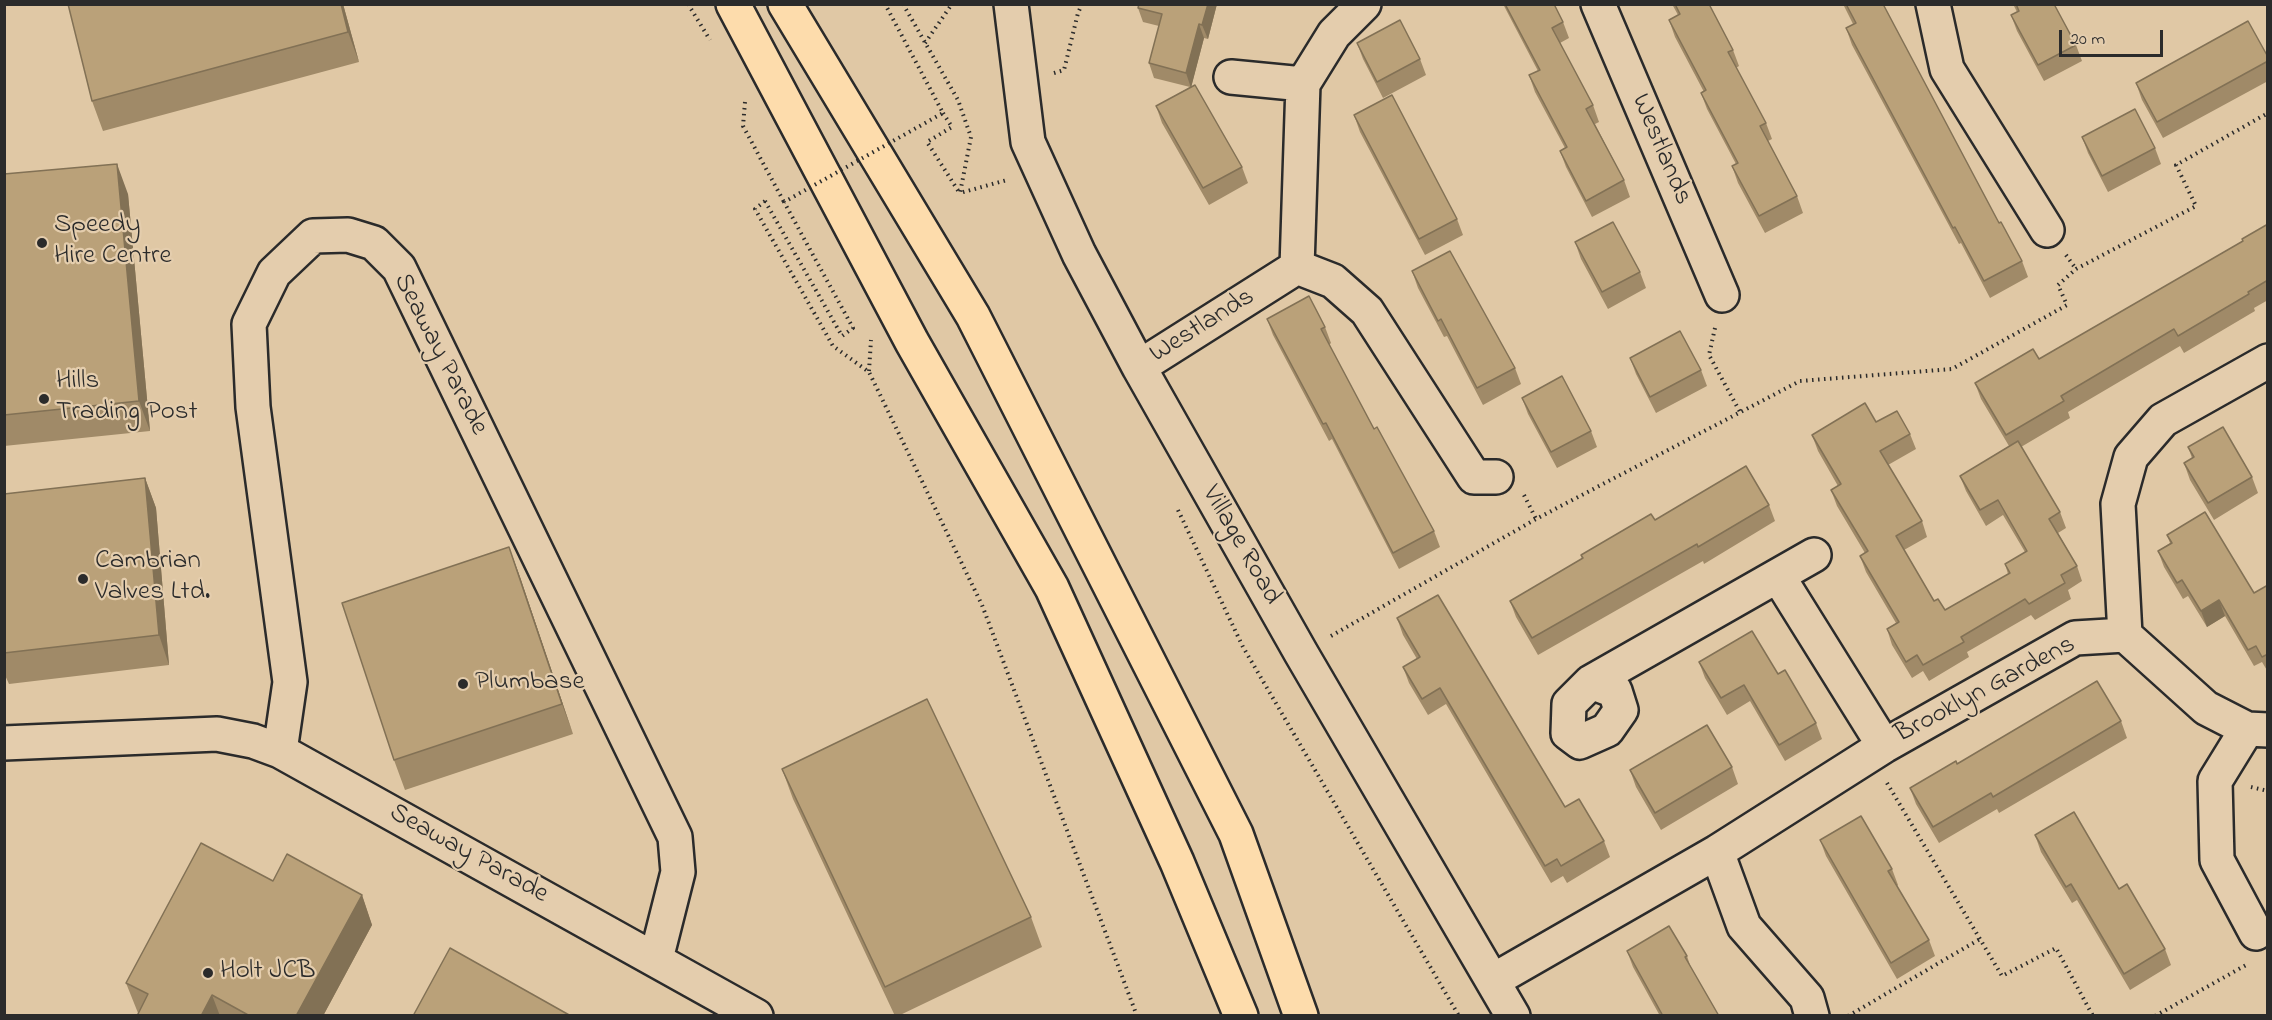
<!DOCTYPE html>
<style>
body{margin:0}
#map{position:relative;width:2272px;height:1020px;overflow:hidden;background:#e0c8a5;font-family:"Indie Flower",sans-serif}
canvas{display:block}
.frame{position:absolute;inset:0;border:6px solid #2b2b2b;pointer-events:none}
.scale{position:absolute;left:2059px;top:30px;width:104px;height:27px;box-sizing:border-box;border:3px solid #2b2b2b;border-top:0;padding-left:8px;font-size:18px;line-height:21px;white-space:nowrap;color:#2b2b2b;-webkit-text-stroke:4px #e4cdad;paint-order:stroke}
</style>
<div id="map">
<canvas width="2272" height="1020"></canvas>
<div class="frame"></div>
<div class="scale">20 m</div>
</div>
<script>
const c = document.querySelector('canvas').getContext('2d');
c.lineJoin = 'round';
const toPath = rows => new Path2D(rows.map(r => 'M' + r).join(''));
function trace(path, color, width, dash) { c.strokeStyle = color; c.lineWidth = width; c.lineCap = dash ? 'butt' : 'round'; c.setLineDash(dash || []); c.stroke(path); }
function paint(path, color) { c.fillStyle = color; c.fill(path, 'evenodd'); }
function drawText(font, color, halo, rows, align = 'center') {
  c.font = font + ' "Indie Flower",sans-serif'; c.lineWidth = 4.5; c.setLineDash([]); c.textBaseline = 'middle'; c.strokeStyle = halo; c.fillStyle = color; for (const [text, x, y, turn = 0] of rows) {
    c.save(); c.translate(x, y); c.rotate((+turn || 0) * Math.PI / 180); c.textAlign = isNaN(turn) ? turn : align; if (halo) c.strokeText(text, 0, 0); c.fillText(text, 0, 0); c.restore();
  }
}
const path = toPath([
 [688,4,710,40],
 [903,4,958,100,971,137,960,193,1007,180],
 [925,43,952,4],
 [1054,73,1064,70,1078,13,1082,4],
 [745,102,743,126,784,202],
 [943,113,952,127,927,142,959,192],
 [765,201,755,209,833,346,869,372,982,605,1137,1016],
 [2066,255,2076,269],
 [1715,328,1709,355,1740,412],
 [869,371,871,340],
 [1524,495,1536,519],
 [1178,510,1243,647,1459,1016],
 [1331,636,1536,519,1800,381,1952,369,2067,305,2058,285,2076,269,2196,206,2176,165,2268,113],
 [1887,783,2002,976,2056,948,2093,1016],
 [2251,787,2268,791],
 [1848,1016,1980,939],
 [2155,1016,2246,965]
]);
const minor = toPath([
 [1011,4,1028,142,1079,254,1139,367,1301,653,1513,1016],
 [1598,4,1722,295],
 [1933,4,1947,69,2047,230],
 [1231,77,1303,84],
 [1297,267,1333,281,1367,311,1474,477,1496,477],
 [1139,367,1297,267,1303,84,1334,34,1364,4],
 [1778,576,1884,746],
 [2125,635,2118,504,2131,457,2163,420,2268,361],
 [1591,682,1615,691,1621,710,1607,730,1580,742,1568,733,1569,704,1591,682,1814,555],
 [2247,729,2215,781,2217,860,2256,933],
 [4,743,217,734,253,741,280,751,756,1016],
 [280,751,290,682,253,407,249,324,274,273,313,236,348,235,374,243,399,268,675,837,678,872,656,959],
 [1717,852,1744,926,1807,998,1812,1016],
 [1494,980,1717,852,1884,746,2075,638,2125,635,2206,708,2247,729,2268,730]
]);
const major = toPath([
 [733,4,912,342,1052,588,1177,862,1241,1016],
 [785,4,973,316,1236,834,1301,1016]
]);
const pathBridge = toPath([
 [765,201,842,336,853,328,784,202,943,113,885,4]
]);
const wall = toPath([
 [343,4,359,62,103,131,92,101],
 [1139,4,1217,4,1208,39,1204,38,1191,87,1242,167,1248,183,1209,205,1162,123,1156,106,1190,87,1154,78,1149,63,1159,26,1143,22,1138,8],
 [1503,4,1554,4,1563,22,1569,38,1560,43,1593,105,1599,122,1595,124,1624,180,1630,197,1592,217,1566,167,1560,151,1565,148,1535,92,1529,75,1538,71],
 [1672,4,1709,4,1733,50,1739,66,1736,68,1766,123,1772,139,1768,141,1797,196,1803,213,1765,233,1738,183,1732,166,1736,164,1707,109,1701,93,1704,92,1675,37,1669,20,1678,15],
 [1843,4,1883,4,1999,223,2022,261,2028,277,1990,298,1961,243,1959,244,1852,45,1846,28,1853,24],
 [2013,4,2054,4,2076,45,2082,61,2044,81,2017,31,2011,15,2017,12],
 [1357,43,1420,59,1426,75,1383,98,1363,59],
 [2268,57,2268,81,2163,138,2142,100,2136,83],
 [1354,115,1457,219,1463,235,1425,255,1360,132],
 [2082,137,2155,148,2161,164,2108,192,2088,153],
 [4,174,128,194,150,431,4,446],
 [2268,224,2268,300,2254,308,2255,311,2184,353,2180,346,2068,412,2070,418,2021,447,2060,512,2066,528,2058,533,2077,566,2082,581,2068,590,2071,599,2035,620,2031,615,1967,652,1969,657,1929,681,1923,671,1912,678,1892,645,1887,629,1896,623,1866,572,1860,556,1865,553,1837,506,1831,490,1838,486,1818,451,1812,435,1876,422,1910,434,1916,449,1888,465,1922,521,1927,537,1904,550,1934,601,1945,610,2008,574,2005,564,2025,552,2003,515,1986,526,1966,491,1960,476,2009,446,1981,399,1975,383,2039,359,2243,241],
 [1575,242,1640,272,1646,288,1608,309,1581,259],
 [1412,271,1515,368,1521,384,1483,405,1447,336,1444,337,1418,288],
 [1267,319,1325,327,1331,343,1329,345,1374,429,1434,531,1440,547,1399,569,1332,439,1329,441,1273,335],
 [1630,358,1701,370,1707,386,1656,413,1636,374],
 [1522,398,1591,431,1597,447,1557,468,1528,414],
 [2188,447,2252,477,2258,493,2214,520,2190,480,2184,463,2192,458],
 [145,478,156,508,169,665,9,684,4,673,4,494],
 [1769,505,1775,521,1704,564,1703,561,1538,655,1516,617,1510,601,1582,559,1581,555,1655,520],
 [2167,535,2254,593,2268,585,2268,672,2262,662,2254,666,2225,616,2207,627,2188,596,2183,599,2164,567,2158,551,2170,543],
 [509,547,520,577,573,734,405,790,394,760],
 [1397,618,1565,807,1604,841,1610,857,1567,883,1563,876,1551,883,1446,704,1428,715,1409,683,1403,667,1417,659,1403,635],
 [1699,662,1778,674,1816,723,1822,739,1785,761,1750,701,1727,715,1705,678],
 [2121,721,2127,738,1999,813,1997,809,1939,843,1916,804,1910,788,1957,764],
 [1732,767,1738,784,1661,830,1636,787,1630,770],
 [782,769,1031,917,1042,947,898,1016,895,1016,793,799],
 [2035,835,2119,889,2165,949,2171,965,2130,990,2077,900,2072,903,2041,852],
 [1820,840,1892,869,1898,885,1897,886,1929,940,1935,956,1897,979,1826,856],
 [273,881,362,895,372,925,323,1016,137,1016,138,1013,126,983],
 [1627,951,1687,956,1691,968,1719,1016,1660,1016,1633,967]
]);
const shadedWall = toPath([
 [341,4,343,4,359,62,348,32],
 [1208,4,1217,4,1208,39,1202,25],
 [1199,24,1204,38,1191,88,1186,73],
 [117,164,128,194,150,431,139,401],
 [145,478,156,508,169,665,159,635],
 [509,547,520,577,573,734,562,704],
 [2219,600,2225,616,2207,627,2201,611],
 [362,895,372,925,323,1016,296,1016],
 [212,995,220,1016,201,1016]
]);
const building = toPath([
 [68,4,341,4,348,32,92,101,68,4],
 [1139,4,1208,4,1202,25,1199,24,1186,73,1149,63,1162,14,1138,8,1139,4],
 [1505,4,1554,4,1563,22,1552,28,1593,105,1586,109,1624,180,1586,201,1560,151,1567,147,1529,75,1540,70,1505,4],
 [1675,4,1709,4,1733,50,1728,52,1766,123,1760,126,1797,196,1759,216,1732,166,1738,163,1701,93,1706,90,1669,20,1680,14,1675,4],
 [1846,4,1883,4,1999,223,2001,222,2022,261,1984,281,1955,227,1953,228,1846,28,1856,23,1846,4],
 [2016,4,2054,4,2076,45,2038,65,2011,15,2019,11,2016,4],
 [1400,20,1420,59,1377,82,1357,43,1400,20],
 [2248,21,2268,57,2268,61,2157,122,2136,83,2248,21],
 [1195,85,1242,167,1203,188,1156,106,1195,85],
 [1392,95,1457,219,1419,239,1354,115,1392,95],
 [2135,109,2155,148,2102,176,2082,137,2135,109],
 [117,164,139,401,4,415,4,174,117,164],
 [1613,222,1640,272,1602,292,1575,242,1613,222],
 [2268,224,2268,280,2248,292,2249,294,2178,336,2174,329,2061,396,2064,401,2006,435,1975,383,2033,349,2039,359,2243,241,2242,239,2268,224],
 [1450,251,1515,368,1477,388,1441,319,1438,321,1412,271,1450,251],
 [1309,296,1325,327,1321,329,1374,429,1377,427,1434,531,1393,553,1326,423,1323,424,1267,319,1309,296],
 [1680,331,1701,370,1650,397,1630,358,1680,331],
 [1562,376,1591,431,1551,452,1522,398,1562,376],
 [1865,403,1876,422,1897,411,1910,434,1880,451,1922,521,1896,536,1934,601,1938,599,1945,610,2010,573,2005,564,2027,551,1998,500,1980,510,1960,476,2018,441,2060,512,2049,519,2077,566,2061,575,2065,583,2029,604,2025,599,1961,637,1964,642,1923,665,1917,655,1906,662,1887,629,1899,622,1860,556,1868,551,1831,490,1841,484,1812,435,1865,403],
 [2223,427,2252,477,2208,503,2184,463,2194,457,2188,447,2223,427],
 [1746,466,1769,505,1698,547,1697,544,1532,638,1510,601,1583,558,1581,555,1651,514,1655,520,1746,466],
 [145,478,159,635,4,653,4,494,145,478],
 [2205,512,2254,593,2268,585,2268,654,2262,657,2256,646,2248,650,2219,600,2201,611,2182,580,2177,583,2158,551,2172,543,2167,535,2205,512],
 [509,547,562,704,394,760,342,603,509,547],
 [1438,595,1565,807,1579,799,1604,841,1561,866,1557,859,1545,866,1440,688,1422,699,1403,667,1420,657,1397,618,1438,595],
 [1752,631,1778,674,1785,670,1816,723,1779,745,1744,685,1721,698,1699,662,1752,631],
 [2097,681,2121,721,1993,797,1991,793,1933,827,1910,788,1956,761,1957,764,2097,681],
 [927,699,1031,917,885,987,782,769,927,699],
 [1707,725,1732,767,1655,813,1630,770,1707,725],
 [2074,812,2119,889,2127,884,2165,949,2124,974,2071,884,2066,887,2035,835,2074,812],
 [1861,816,1892,869,1888,871,1929,940,1891,963,1820,840,1861,816],
 [201,843,273,881,287,854,362,895,296,1016,250,1016,212,995,201,1016,137,1016,148,994,126,983,201,843],
 [1669,926,1687,956,1685,957,1719,1016,1663,1016,1627,951,1669,926],
 [450,948,571,1016,413,1016,450,948]
]);
const markers = [
 [42,243,6,"#2b2b2b"],
 [44,399,6,"#2b2b2b"],
 [83,579,6,"#2b2b2b"],
 [463,684,6,"#2b2b2b"],
 [208,973,6,"#2b2b2b"]
];
const streetNames = [
 ["Westlands",1660,150,67],
 ["Westlands",1203,327,-32],
 ["Seaway Parade",439,355,63],
 ["Village Road",1240,546,60],
 ["Brooklyn Gardens",1986,691,-28],
 ["Seaway Parade",468,855,29]
];
const poiNames = [
 ["Speedy",54,227],
 ["Hire Centre",54,258],
 ["Hills",56,383],
 ["Trading Post",56,414],
 ["Cambrian",95,563],
 ["Valves Ltd.",95,594],
 ["Plumbase",475,684],
 ["Holt JCB",220,973]
];
trace(minor, '#2b2b2b', 38);
trace(major, '#2b2b2b', 38);
trace(path, '#2b2b2b', 4, [1.5, 4.5]);
trace(minor, '#e4cdad', 33);
trace(major, '#fddcac', 33);
trace(pathBridge, '#2b2b2b', 4, [1.5, 4.5]);
paint(wall, '#a08a68');
paint(shadedWall, '#827155');
paint(building, '#baa179');
trace(building, '#827155', 1.5);
for (const [x, y, r, color] of markers) { const dot = new Path2D(); dot.arc(x, y, r, 0, 2 * Math.PI); c.fillStyle = color; c.fill(dot); trace(dot, '#e4cdad', 2); }
drawText('27px', '#2b2b2b', '#e4cdad', streetNames);
drawText('27px', '#2b2b2b', '#e4cdad', poiNames, 'left');
</script>
